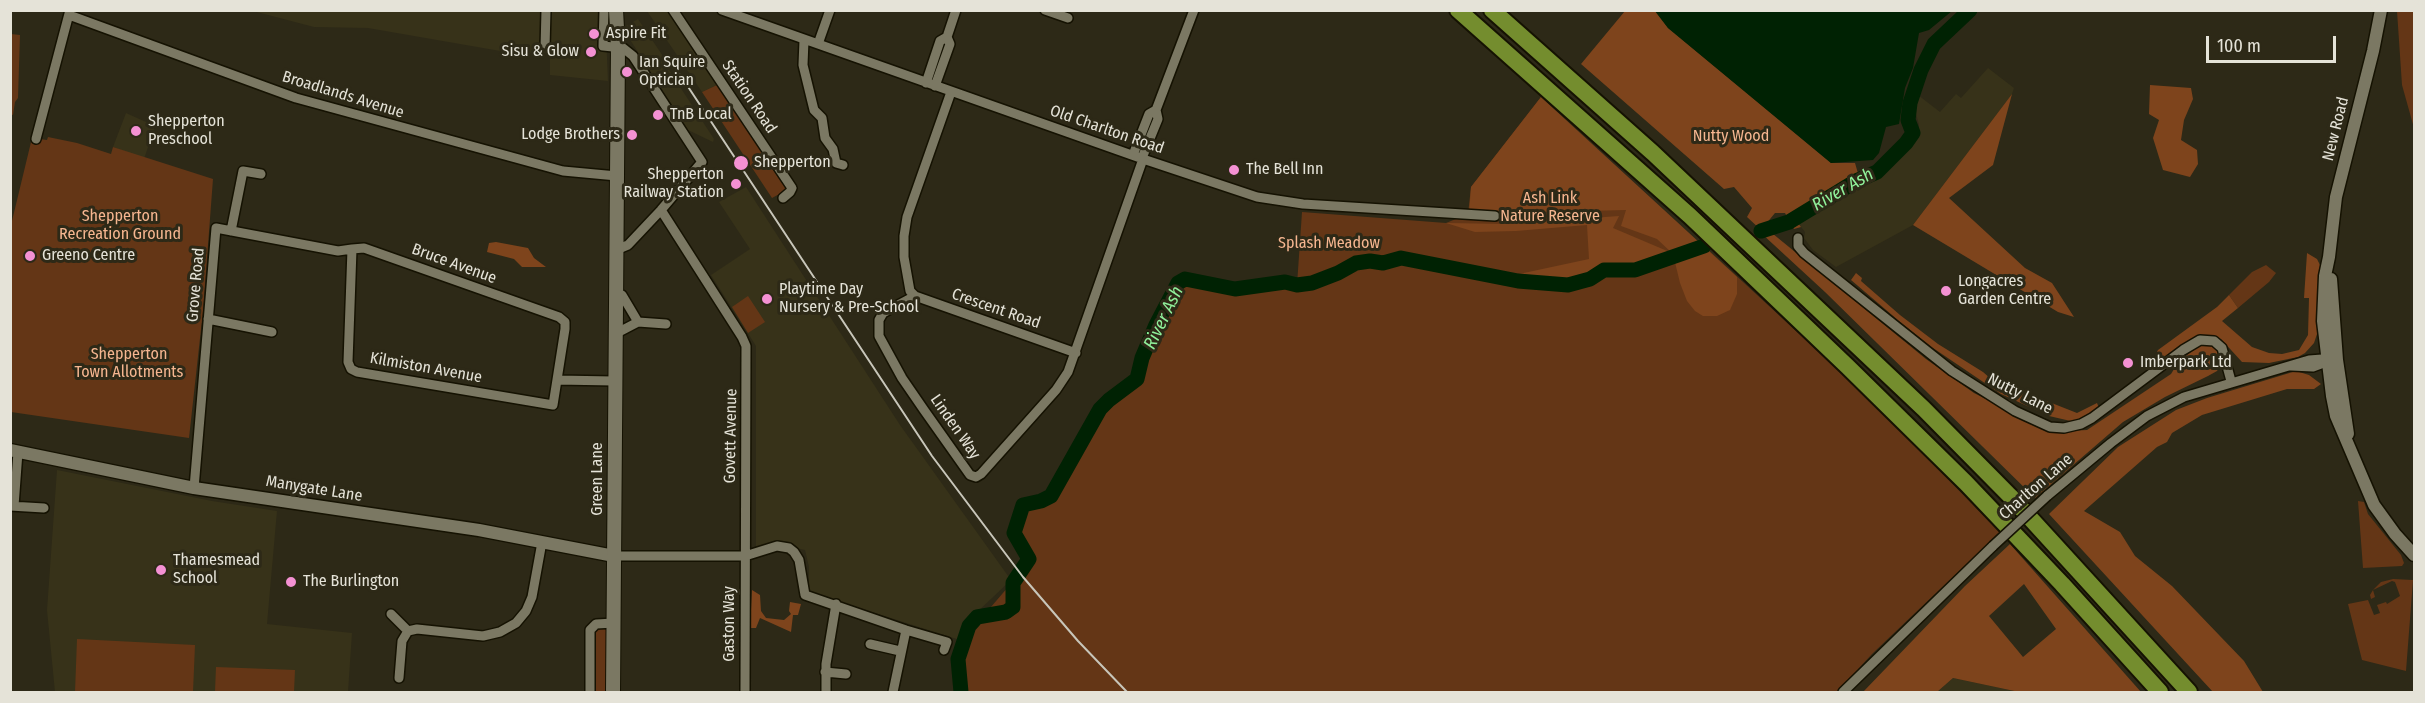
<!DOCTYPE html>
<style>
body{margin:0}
#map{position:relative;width:2425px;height:703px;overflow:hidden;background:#2d2917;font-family:"Fira Sans Condensed",sans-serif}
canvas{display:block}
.frame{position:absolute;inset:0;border:12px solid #e5e3d8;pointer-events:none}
.scale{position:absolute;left:2206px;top:36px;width:130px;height:27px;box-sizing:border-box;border:3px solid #e5e3d8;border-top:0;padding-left:8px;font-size:18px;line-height:21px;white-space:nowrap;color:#e5e3d8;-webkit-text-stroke:4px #2d2917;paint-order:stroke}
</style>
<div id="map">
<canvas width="2425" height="703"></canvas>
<div class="frame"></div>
<div class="scale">100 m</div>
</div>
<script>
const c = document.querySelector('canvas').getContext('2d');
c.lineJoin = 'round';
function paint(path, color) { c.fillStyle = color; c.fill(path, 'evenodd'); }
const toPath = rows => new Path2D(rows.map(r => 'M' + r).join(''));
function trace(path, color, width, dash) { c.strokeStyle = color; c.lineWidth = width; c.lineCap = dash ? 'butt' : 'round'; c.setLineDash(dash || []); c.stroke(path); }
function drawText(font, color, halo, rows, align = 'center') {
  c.font = font + ' "Fira Sans Condensed",sans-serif'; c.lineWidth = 6; c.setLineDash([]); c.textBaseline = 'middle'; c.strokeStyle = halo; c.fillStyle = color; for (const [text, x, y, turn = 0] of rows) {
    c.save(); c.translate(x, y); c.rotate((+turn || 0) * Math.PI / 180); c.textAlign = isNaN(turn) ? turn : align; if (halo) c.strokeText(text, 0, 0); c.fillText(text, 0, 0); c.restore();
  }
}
const built = toPath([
 [253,11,605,11,608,81,550,75,550,54,506,52,368,28,314,27],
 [647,11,669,11,717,85,702,92],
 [638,19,671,68,669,70,714,139,713,142,688,130,627,35,626,26],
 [1988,68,2014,88,2012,94,1913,225,1836,267,1813,250,1804,238,1805,232,1798,223,1861,184,1880,176,1918,136,1919,125,1914,106,1918,95,1940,112,1956,94,1961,98],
 [126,113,155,126,144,159,113,147],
 [746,187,900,425,1011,580,973,616,963,641,809,592,809,567,805,550,773,543,756,549,756,346,711,275,750,249,719,202],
 [57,470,212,501,277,511,267,624,352,633,348,692,55,692,47,610],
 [1953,678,2019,692,1937,692]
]);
const green = toPath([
 [2397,11,2414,11,2414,128,2402,85],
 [11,34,20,35,18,98,15,102,13,115,10,114],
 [717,85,785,186,785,191,772,198,702,92],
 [1541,97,1673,254,1664,261,1704,246,1859,389,2000,532,1872,654,1837,692,961,692,958,659,960,643,1015,579,1029,559,1014,533,1023,505,1041,501,1051,496,1100,409,1109,400,1137,379,1142,358,1178,283,1185,279,1235,289,1285,282,1297,285,1302,212,1446,223,1468,214,1471,187],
 [48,137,77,143,111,154,113,147,213,179,203,311,189,438,11,412,11,225,32,138,47,140],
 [2266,265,2276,273,2269,282,2238,308,2229,295,2252,272],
 [748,296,765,322,748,333,732,307],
 [2358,501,2364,502,2368,514,2401,555,2404,563,2402,566,2363,568],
 [2393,579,2413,580,2406,671,2362,660,2348,604,2368,600,2374,615,2380,613,2377,605,2386,602,2387,604,2400,596,2395,582,2392,581,2373,590,2375,597,2371,599,2370,595,2373,590,2381,582],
 [603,628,609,632,609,692,594,692,594,637,597,630],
 [77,639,195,645,193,692,75,692],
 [216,667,295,670,294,692,215,692]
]);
const forest = toPath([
 [1625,11,1655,11,1668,28,1831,163,1855,163,1861,184,1798,223,1801,227,1794,229,1785,213,1775,213,1761,230,1747,217,1752,208,1734,187,1724,189,1581,64],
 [2150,85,2191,88,2193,99,2184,120,2181,140,2197,150,2198,164,2190,177,2163,170,2153,138,2159,120,2149,114],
 [2012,94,1993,165,1949,198,2025,268,2052,283,2074,317,2058,312,1913,225],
 [1541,97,1737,277,1737,294,1730,310,1717,316,1703,316,1695,311,1687,301,1680,283,1673,254,1661,262,1635,270,1604,270,1590,279,1568,285,1518,281,1519,274,1589,259,1587,225,1516,231,1475,232,1446,223,1507,224,1619,216,1613,228,1672,253,1657,239,1621,226,1626,210,1469,214,1471,187],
 [1767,229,1926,359,1974,393,2006,409,2067,431,2087,430,2171,374,2179,361,2202,344,2218,348,2222,363,2217,371,2208,376,2165,397,2123,422,2035,498,1825,292,1761,233],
 [496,242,528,248,534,258,546,267,522,267,514,259,487,252,489,243],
 [2307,253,2317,259,2320,265,2318,331,2314,343,2305,353,2298,357,2269,363,2242,362,2221,339,2204,336,2199,336,2163,364,2155,355,2158,350,2217,307,2229,295,2238,308,2222,321,2252,347,2269,353,2282,354,2299,350,2308,335,2309,298,2304,298],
 [1856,273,1862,278,1861,281,1900,315,1938,344,1983,372,1998,385,2003,387,2006,385,2077,413,2097,403,2099,408,2075,422,2049,416,2001,394,1933,348,1899,321,1851,280],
 [2296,371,2309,375,2321,384,2314,389,2287,389,2202,415,2172,433,2167,442,2157,447,2084,511,2120,532,2135,556,2172,586,2244,661,2263,692,2213,692,2049,514,2118,447,2176,410,2207,398],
 [2010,544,2141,692,2019,692,1953,678,1937,692,1863,692,1965,586],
 [2024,584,2056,629,2023,657,1989,616],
 [752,590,760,595,761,611,766,618,784,620,791,614,789,611,790,602,801,604,798,615,793,615,791,632,760,618,756,628,750,628]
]);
const water = toPath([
 [1655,11,1952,11,1929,30,1919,33,1913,68,1905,88,1899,124,1886,127,1879,153,1873,160,1831,163,1668,28]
]);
const river = toPath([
 [1761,231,1789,222,1856,181,1877,172,1906,143,1913,133,1908,120,1910,103,1921,70,1934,44,1970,10],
 [961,692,958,659,969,626,977,617,1006,612,1013,607,1013,583,1029,559,1014,533,1023,505,1041,501,1051,496,1100,409,1109,400,1137,379,1142,358,1156,325,1178,283,1185,279,1235,289,1285,282,1297,285,1312,283,1338,273,1356,263,1370,261,1383,263,1401,258,1518,281,1568,285,1590,279,1604,270,1635,270,1704,246]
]);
const minor = toPath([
 [604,10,603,46,623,48,633,56,702,162,661,210,628,245,616,250],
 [673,10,792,188,790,192,783,198],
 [722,10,1143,159,1257,197,1303,204,1495,216],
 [1045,10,1068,18],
 [69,15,296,98,563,171,617,176],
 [804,40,803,65,814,110,822,118,825,138,833,149,836,163,843,165],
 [818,44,830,10],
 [545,48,546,10],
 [926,83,940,41,947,37,956,10],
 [935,86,950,44,947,37],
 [951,92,907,217,904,236,904,257,910,291,915,296,1076,353],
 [36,139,70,10],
 [1133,155,1149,114,1156,110],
 [1142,158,1158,119,1156,110,1194,10],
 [661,210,742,337,746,346,745,692],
 [231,231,243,171,261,174],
 [1798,238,1798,246,1804,253,1952,371,2015,411,2050,427,2064,428,2081,424,2092,418,2183,350,2200,340,2214,341,2222,348,2231,381],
 [915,296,883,313,879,320,879,336,902,378,924,410,970,475,976,477,981,474,1056,390,1068,372,1143,159],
 [208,319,272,332],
 [638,322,666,324],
 [615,334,638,322,622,295,615,293],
 [2291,366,2313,367,2329,361],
 [557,380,614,381],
 [194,488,216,228,338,251,352,249,364,248,559,317,565,322,565,329,553,405,357,372,351,369,348,362,352,249],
 [2047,496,2111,443,2147,416,2184,397,2309,360,2322,359,2327,361],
 [10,506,44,508],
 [14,506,18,452],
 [614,556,745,556,777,546,789,548,794,552,799,560,805,595,906,630,947,642,944,650],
 [391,614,408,631],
 [870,644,900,651],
 [825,672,846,674],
 [399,678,402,641,408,631,417,629,483,636,500,632,516,623,526,611,532,597,542,542],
 [590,692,590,630,596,624,614,623],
 [826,692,826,664,836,604],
 [893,692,906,630],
 [1843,692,1993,546]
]);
const tertiary = toPath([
 [2381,10,2373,51,2336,197,2329,257,2325,276,2323,321,2332,396,2336,416,2374,505,2395,534,2414,555],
 [2331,279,2337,360,2348,434],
 [10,450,194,488,479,530,614,556]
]);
const secondary = toPath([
 [613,692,618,47,616,10]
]);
const motorway = toPath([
 [1458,10,1690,216,1848,367,1966,483,2062,584,2160,692],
 [1492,10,1653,153,1924,409,2010,496,2189,692]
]);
const rail = toPath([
 [673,64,932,456,1023,577,1078,641,1127,692]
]);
const minorBridge = toPath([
 [1993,546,2047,496]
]);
const markers = [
 [594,34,6,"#f491d3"],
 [591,52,6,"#f491d3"],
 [627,72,6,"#f491d3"],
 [658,115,6,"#f491d3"],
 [136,131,6,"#f491d3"],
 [632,135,6,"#f491d3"],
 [741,163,8,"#f491d3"],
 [1234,170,6,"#f491d3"],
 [736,184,6,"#f491d3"],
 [30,256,6,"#f491d3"],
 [1946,291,6,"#f491d3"],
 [767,299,6,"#f491d3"],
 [2128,363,6,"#f491d3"],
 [161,570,6,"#f491d3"],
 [291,582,6,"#f491d3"]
];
const poiNames = [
 ["Aspire Fit",606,34],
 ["Sisu & Glow",579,52,"right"],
 ["Ian Squire",639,63],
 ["Optician",639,81],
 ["TnB Local",670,115],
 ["Shepperton",148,122],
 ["Preschool",148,140],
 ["Lodge Brothers",620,135,"right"],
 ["Shepperton",754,163],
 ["The Bell Inn",1246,170],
 ["Shepperton",724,175,"right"],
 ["Railway Station",724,193,"right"],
 ["Greeno Centre",42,256],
 ["Longacres",1958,282],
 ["Garden Centre",1958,300],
 ["Playtime Day",779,290],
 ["Nursery & Pre-School",779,308],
 ["Imberpark Ltd",2140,363],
 ["Thamesmead",173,561],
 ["School",173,579],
 ["The Burlington",303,582]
];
const streetNames = [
 ["Broadlands Avenue",343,95,17],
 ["Station Road",749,97,56],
 ["New Road",2336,129,-76],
 ["Old Charlton Road",1107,130,19],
 ["Bruce Avenue",454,264,20],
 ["Grove Road",196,285,-85],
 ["Crescent Road",996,309,19],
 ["Kilmiston Avenue",426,368,10],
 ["Nutty Lane",2020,394,27],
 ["Linden Way",955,427,55],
 ["Govett Avenue",731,436,-89],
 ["Green Lane",598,479,-90],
 ["Charlton Lane",2036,487,-41],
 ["Manygate Lane",314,489,9],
 ["Gaston Way",730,624,-90]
];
const parkNames = [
 ["Nutty Wood",1731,137],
 ["Ash Link",1550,199],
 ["Nature Reserve",1550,217],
 ["Shepperton",120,217],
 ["Recreation Ground",120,235],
 ["Splash Meadow",1329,244],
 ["Shepperton",129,355],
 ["Town Allotments",129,373]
];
const waterNames = [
 ["River Ash",1843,190,-30],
 ["River Ash",1164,318,-64]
];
paint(built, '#373219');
paint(green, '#643616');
paint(forest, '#7e441c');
paint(water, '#002203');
trace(river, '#002203', 15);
trace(minor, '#151202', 12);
trace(tertiary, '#151202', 15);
trace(secondary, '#151202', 16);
trace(motorway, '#151202', 20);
trace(minor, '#7b7863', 9);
trace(tertiary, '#7b7863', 12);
trace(secondary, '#7b7863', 14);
trace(motorway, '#748d2e', 16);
trace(rail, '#c8c6ba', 2);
trace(minorBridge, '#151202', 12, []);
trace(minorBridge, '#7b7863', 9);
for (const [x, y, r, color] of markers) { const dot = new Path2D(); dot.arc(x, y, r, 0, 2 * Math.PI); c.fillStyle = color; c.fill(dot); trace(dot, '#2d2917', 2); }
drawText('16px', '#e5e3d8', '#2d2917', poiNames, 'left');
drawText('16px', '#e5e3d8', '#2d2917', streetNames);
drawText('16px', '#f6b690', '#2d2917', parkNames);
drawText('italic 18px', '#90f19b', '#2d2917', waterNames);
</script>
